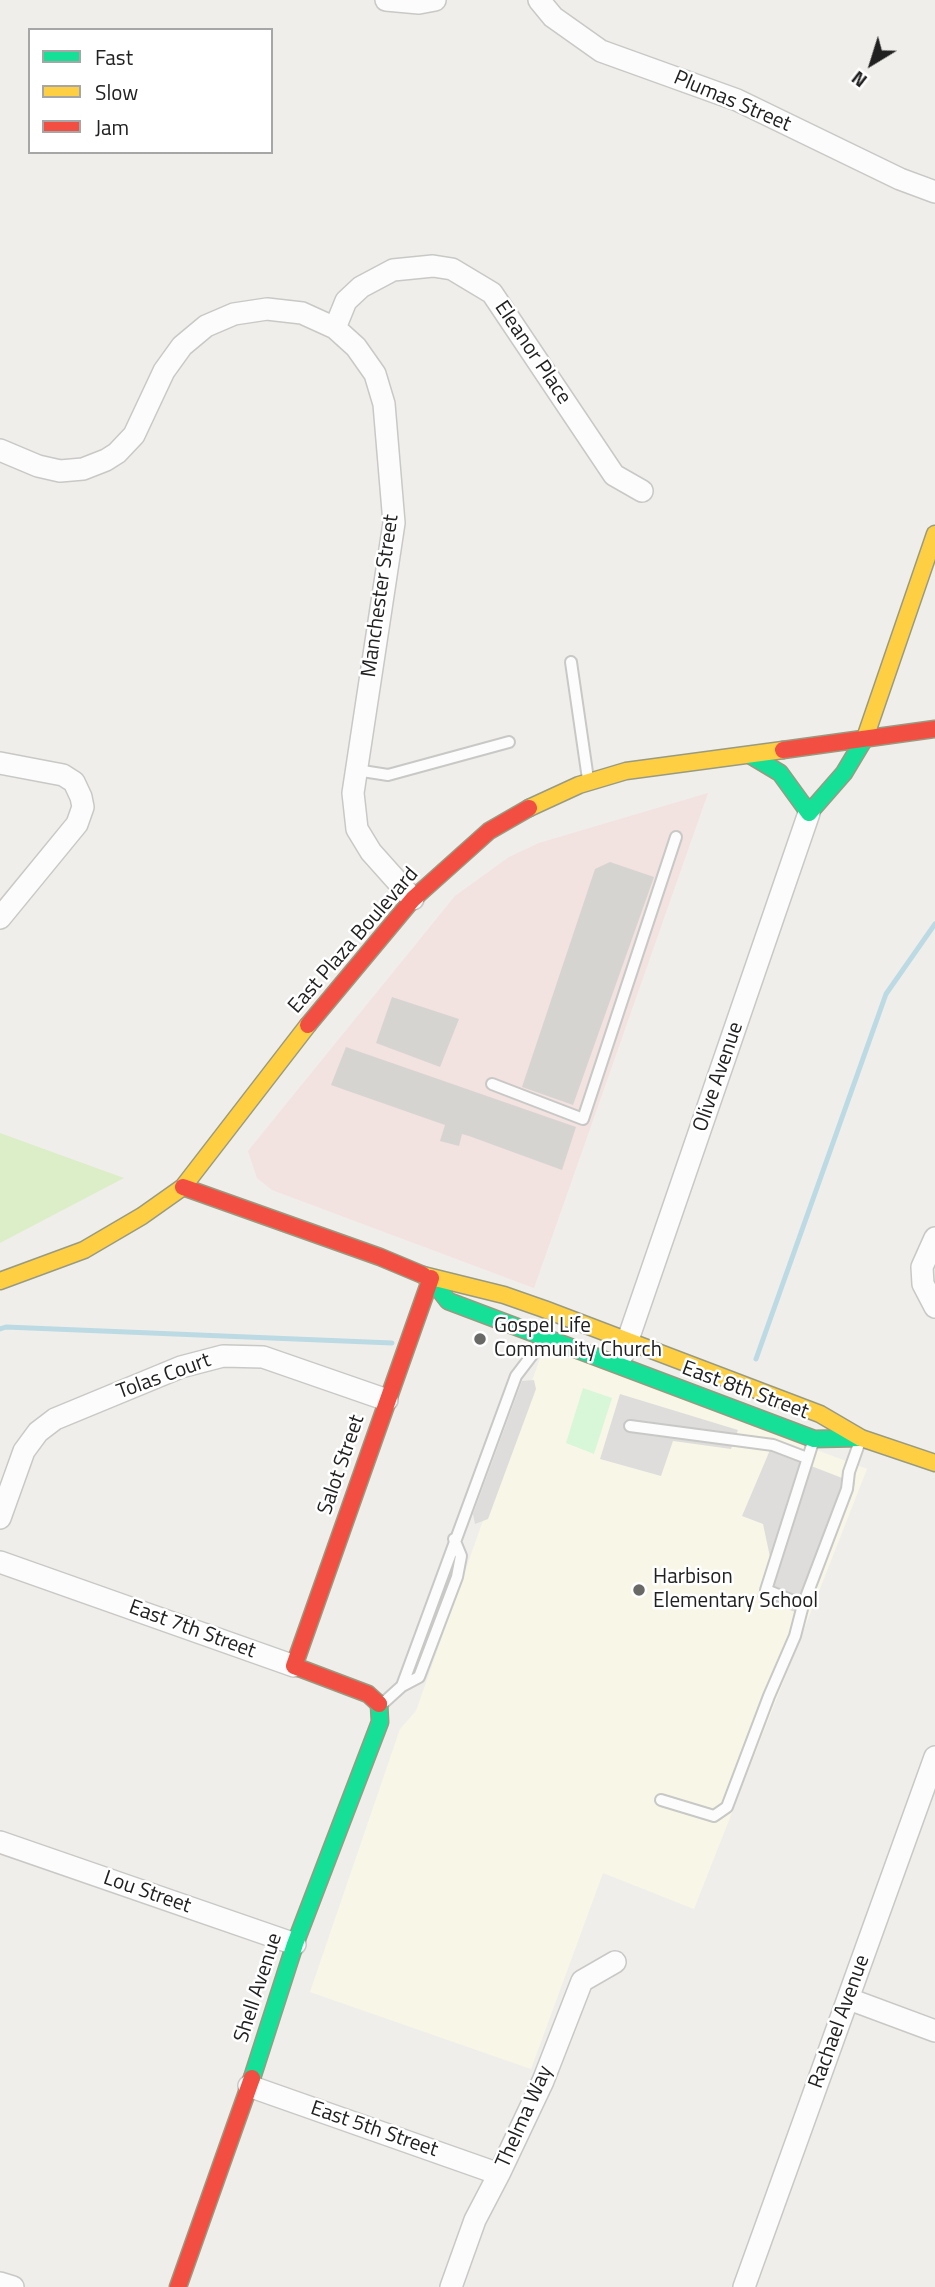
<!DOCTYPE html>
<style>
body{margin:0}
#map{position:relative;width:935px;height:2287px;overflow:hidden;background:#f0eeea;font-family:"Titillium Web",sans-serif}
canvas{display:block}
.legend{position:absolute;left:28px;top:28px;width:245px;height:126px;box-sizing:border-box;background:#fff;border:2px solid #a6a6a6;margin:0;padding:9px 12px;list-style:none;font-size:21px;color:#212121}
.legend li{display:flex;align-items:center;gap:14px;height:35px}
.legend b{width:35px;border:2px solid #a6a6a6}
.north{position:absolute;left:837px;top:28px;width:70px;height:70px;-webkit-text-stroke:5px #fff;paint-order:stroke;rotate:218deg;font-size:19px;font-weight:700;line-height:28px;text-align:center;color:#212121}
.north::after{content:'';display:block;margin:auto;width:24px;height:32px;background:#212121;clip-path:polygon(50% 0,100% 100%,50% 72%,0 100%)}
</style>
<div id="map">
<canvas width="935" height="2287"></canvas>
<ul class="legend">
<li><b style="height:9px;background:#16e098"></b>Fast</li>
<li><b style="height:9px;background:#ffcf43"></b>Slow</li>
<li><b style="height:9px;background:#f24e42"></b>Jam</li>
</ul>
<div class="north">N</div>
</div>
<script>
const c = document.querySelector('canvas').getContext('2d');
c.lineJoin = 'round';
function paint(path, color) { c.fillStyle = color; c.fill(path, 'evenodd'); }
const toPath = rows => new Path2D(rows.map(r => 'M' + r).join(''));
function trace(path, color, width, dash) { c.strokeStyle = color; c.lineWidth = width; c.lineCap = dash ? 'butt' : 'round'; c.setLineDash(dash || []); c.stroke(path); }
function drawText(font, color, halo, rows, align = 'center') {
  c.font = font + ' "Titillium Web",sans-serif'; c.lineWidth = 5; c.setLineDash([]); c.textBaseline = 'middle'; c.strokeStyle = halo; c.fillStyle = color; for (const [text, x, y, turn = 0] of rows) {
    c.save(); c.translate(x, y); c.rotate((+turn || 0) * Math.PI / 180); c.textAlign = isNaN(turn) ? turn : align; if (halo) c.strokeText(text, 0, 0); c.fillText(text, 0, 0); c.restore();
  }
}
const commercial = toPath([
 [708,793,534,1288,272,1190,257,1178,248,1151,455,896,509,857,539,843]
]);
const education = toPath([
 [544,1347,867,1469,694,1909,603,1873,531,2069,310,1992,400,1729,416,1711]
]);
const religious = toPath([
 [534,1380,536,1389,488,1519,475,1524,473,1514,522,1381],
 [620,1394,738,1430,731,1449,673,1441,661,1476,600,1459],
 [770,1450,855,1483,805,1616,757,1597,770,1557,763,1524,742,1516]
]);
const grass = toPath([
 [0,1133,124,1178,0,1243]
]);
const park = toPath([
 [583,1388,612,1398,594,1454,566,1443]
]);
const stream = toPath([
 [0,1329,6,1327,392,1343],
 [756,1359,886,994,935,924]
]);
const building = toPath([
 [610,862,654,877,573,1105,522,1087,595,869],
 [392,997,459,1019,440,1067,376,1043],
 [346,1047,576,1127,562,1170,469,1136,462,1134,459,1146,440,1141,445,1125,331,1085]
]);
const lane = toPath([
 [571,662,588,779],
 [356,770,388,775,509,742],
 [492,1084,583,1119,676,837],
 [630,1426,773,1445,807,1458],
 [803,1605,766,1590,813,1442],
 [402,1686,419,1677,457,1577,461,1556,454,1539],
 [381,1705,402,1686,516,1376,545,1338],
 [661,1800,714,1816,727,1807,769,1696,795,1636,803,1605,847,1489,849,1472,860,1441]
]);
const street = toPath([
 [386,0,419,3,435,0],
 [539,0,553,17,601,51,737,100,900,179,935,192],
 [335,328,346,301,361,287,393,270,433,266,452,269,492,293,614,475,642,491],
 [0,450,38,466,60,471,83,469,106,460,117,453,134,435,164,371,182,346,206,326,234,314,267,309,302,313,335,328,356,347,375,374,384,404,394,523,353,793,357,829,371,852,413,899],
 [0,763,63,775,74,782,81,797,83,807,77,824,0,918],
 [935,1238,922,1267,923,1284,935,1307],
 [623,1354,809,813],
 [0,1518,24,1451,38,1432,55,1419,181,1367,223,1356,263,1357,387,1400],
 [0,1562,294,1666],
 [0,1842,295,1944],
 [849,1999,935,2031],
 [249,2086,499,2174],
 [0,2283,13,2287],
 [451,2287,475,2220,499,2174,543,2081,582,1981,615,1962],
 [744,2287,935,1757]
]);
const fast = toPath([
 [750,755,780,773,809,813,844,773,865,738],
 [431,1279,448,1301,814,1439,861,1438],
 [252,2078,295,1944,380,1722,379,1704]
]);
const slow = toPath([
 [865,738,935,534],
 [529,808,579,785,626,771,783,750],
 [423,1275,504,1295,544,1309,820,1414,861,1438,935,1463],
 [0,1281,84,1250,142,1216,183,1187,308,1025]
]);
const jam = toPath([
 [783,750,935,729],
 [308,1025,413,899,489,831,529,808],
 [183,1187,380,1257,423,1275],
 [379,1704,368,1694,294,1666,431,1278],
 [178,2287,252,2078]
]);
const markers = [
 [480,1339,7,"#696967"],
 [639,1590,7,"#696967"]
];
const streetNames = [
 ["Plumas Street",732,102,23],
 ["Eleanor Place",532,353,56],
 ["Manchester Street",381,596,-82],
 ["East Plaza Boulevard",354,941,-49],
 ["Olive Avenue",719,1077,-71],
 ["Tolas Court",164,1377,-20],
 ["East 8th Street",745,1391,20],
 ["Salot Street",342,1465,-71],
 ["East 7th Street",192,1630,20],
 ["Lou Street",147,1893,19],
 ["Shell Avenue",259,1988,-72],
 ["Rachael Avenue",840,2022,-70],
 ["Thelma Way",525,2117,-66],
 ["East 5th Street",374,2130,19]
];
const poiNames = [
 ["Gospel Life",494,1327],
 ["Community Church",494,1351],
 ["Harbison",653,1578],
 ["Elementary School",653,1602]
];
paint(commercial, '#f2e2e0');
paint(education, '#f8f7e7');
paint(religious, '#dedddb');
paint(grass, '#dbeec8');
paint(park, '#d8f6d8');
trace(stream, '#bcdae4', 5);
paint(building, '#d6d4d1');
trace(lane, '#c8c8c6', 14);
trace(street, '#c8c8c6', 24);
trace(fast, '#999b80', 19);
trace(slow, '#999b80', 19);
trace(jam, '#999b80', 19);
trace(lane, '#fdfcfc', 10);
trace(street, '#fdfcfc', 21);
trace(fast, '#16e098', 16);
trace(slow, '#ffcf43', 16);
trace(jam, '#f24e42', 16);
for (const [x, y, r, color] of markers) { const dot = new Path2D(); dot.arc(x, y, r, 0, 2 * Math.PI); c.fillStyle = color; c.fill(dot); trace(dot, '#fff', 2.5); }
drawText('21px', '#212121', '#fff', streetNames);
drawText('21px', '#212121', '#fff', poiNames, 'left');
</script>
